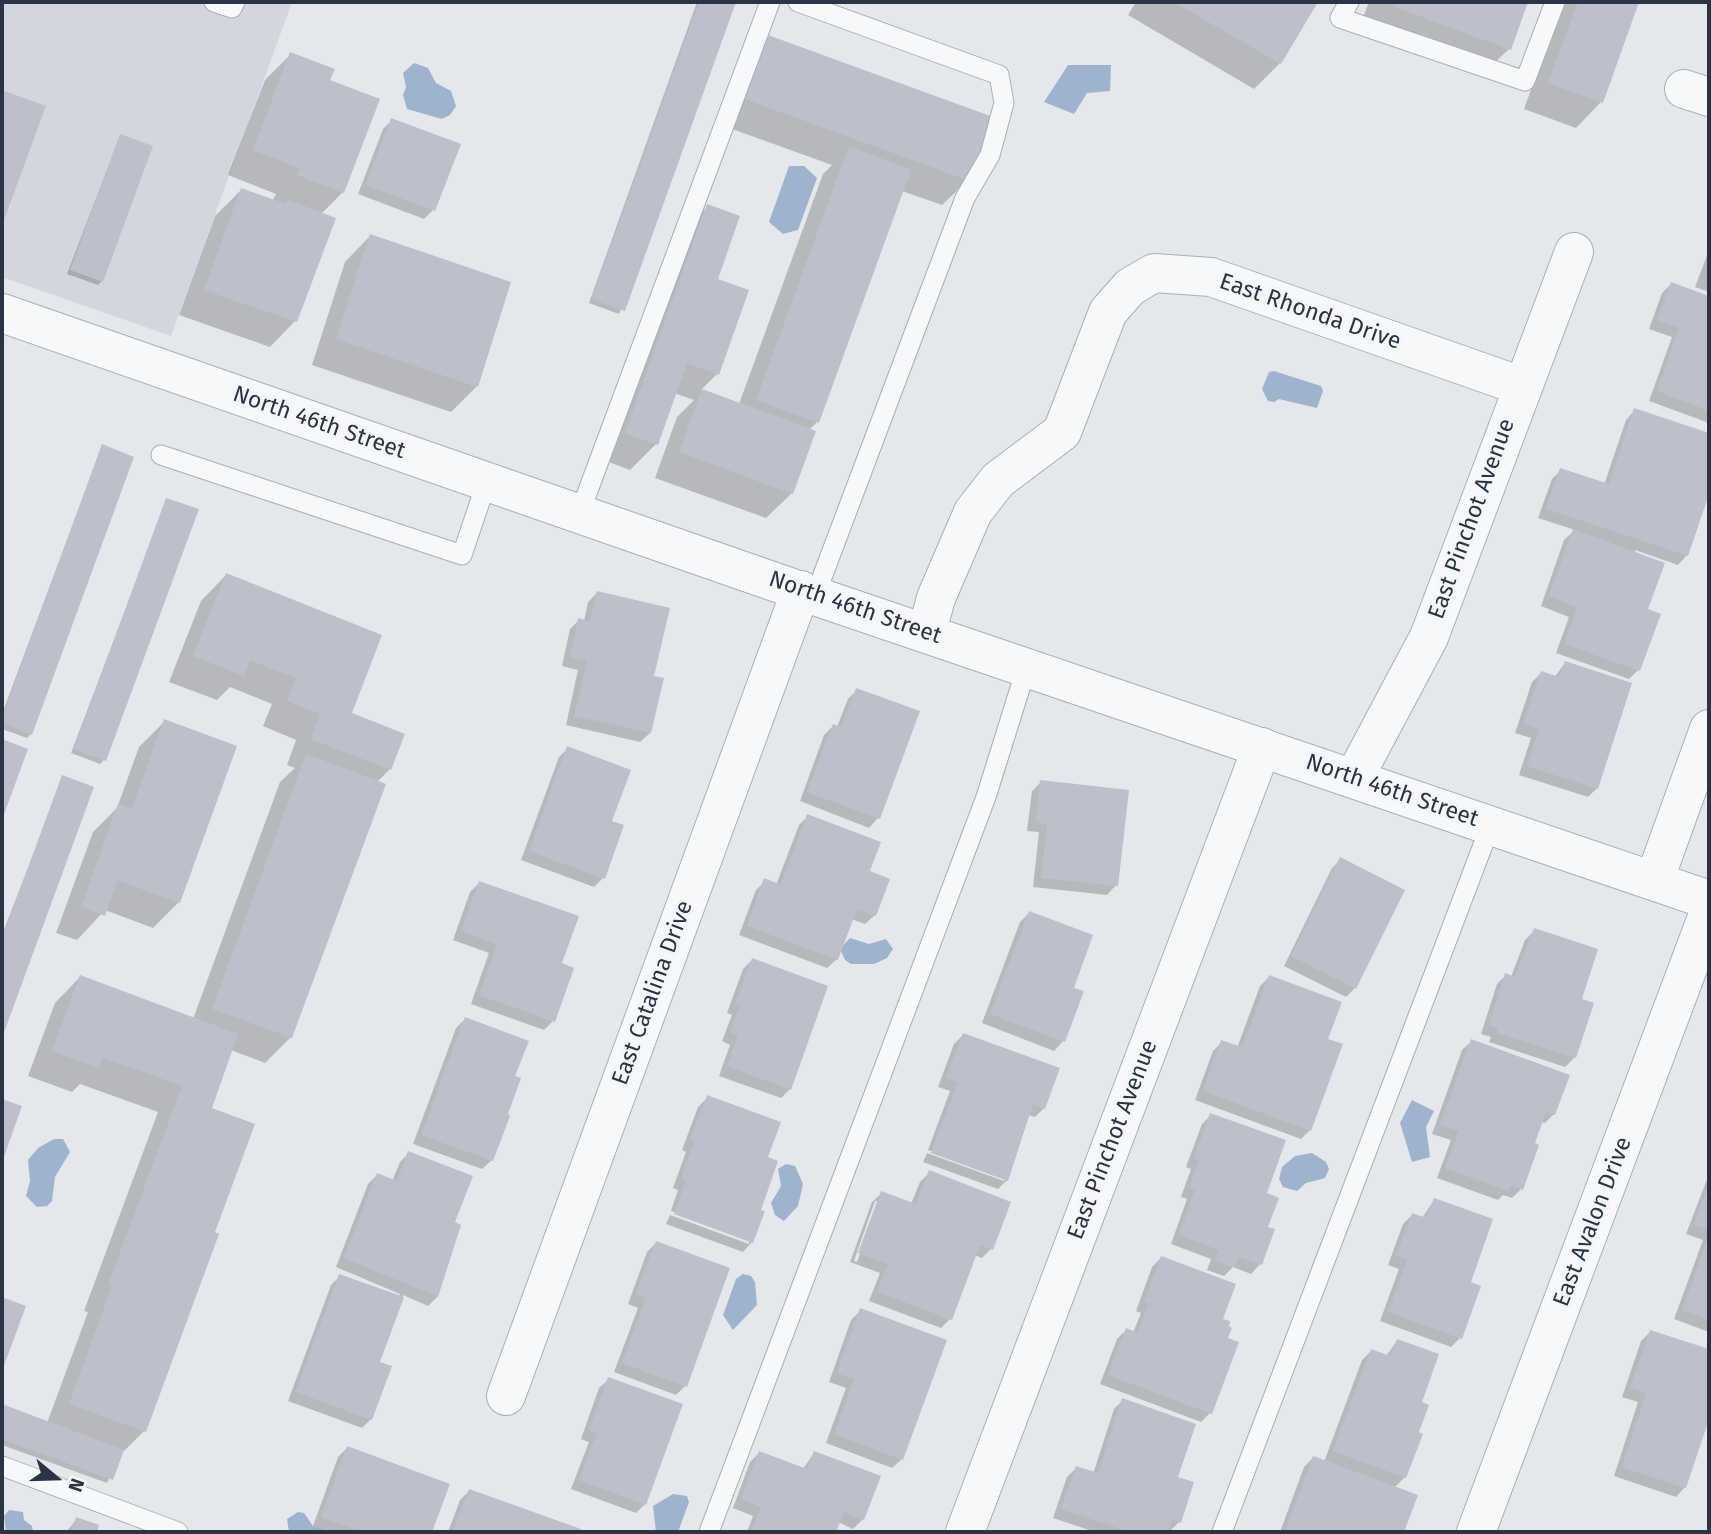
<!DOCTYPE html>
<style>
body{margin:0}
#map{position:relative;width:1711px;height:1534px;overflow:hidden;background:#e4e7ec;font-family:"Fira Sans",sans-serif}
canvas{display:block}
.frame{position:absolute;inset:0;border:4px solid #2b3445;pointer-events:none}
.north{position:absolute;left:21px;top:1443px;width:70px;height:70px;-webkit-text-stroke:5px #f4f6f9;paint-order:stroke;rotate:109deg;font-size:19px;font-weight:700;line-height:28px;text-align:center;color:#2b3445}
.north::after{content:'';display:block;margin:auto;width:24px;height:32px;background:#2b3445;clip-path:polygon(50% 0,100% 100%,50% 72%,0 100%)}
</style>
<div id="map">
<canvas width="1711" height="1534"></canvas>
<div class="frame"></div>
<div class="north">N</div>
</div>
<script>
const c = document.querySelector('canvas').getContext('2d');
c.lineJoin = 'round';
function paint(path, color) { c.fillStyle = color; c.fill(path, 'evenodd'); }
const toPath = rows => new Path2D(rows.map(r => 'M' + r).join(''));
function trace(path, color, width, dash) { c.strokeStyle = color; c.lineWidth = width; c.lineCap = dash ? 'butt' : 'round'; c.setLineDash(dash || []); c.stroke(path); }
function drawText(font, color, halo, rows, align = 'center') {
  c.font = font + ' "Fira Sans",sans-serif'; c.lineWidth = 7; c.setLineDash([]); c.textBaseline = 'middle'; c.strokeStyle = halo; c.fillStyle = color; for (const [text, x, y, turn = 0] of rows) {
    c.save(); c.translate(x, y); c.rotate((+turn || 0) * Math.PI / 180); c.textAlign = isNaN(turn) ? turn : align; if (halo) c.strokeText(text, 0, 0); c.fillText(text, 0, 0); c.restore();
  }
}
const built = toPath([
 [2,2,292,2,171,336,2,277]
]);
const water = toPath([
 [414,63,428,68,436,83,451,91,456,106,450,115,442,119,407,109,403,95,406,87,403,73],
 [1068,65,1111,65,1110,91,1087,93,1074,114,1044,102],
 [789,166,804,166,817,178,798,230,783,234,769,222],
 [1274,371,1321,386,1323,391,1317,408,1279,399,1274,402,1268,401,1262,389,1269,372],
 [850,938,869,944,886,939,893,949,887,958,874,964,851,964,845,960,840,949],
 [1412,1100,1434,1111,1426,1127,1430,1157,1412,1162,1400,1123],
 [54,1139,63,1139,70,1152,55,1177,52,1201,47,1206,37,1207,26,1196,30,1181,28,1160,38,1148],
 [1312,1153,1326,1162,1329,1169,1325,1178,1306,1183,1297,1191,1283,1187,1279,1179,1282,1167,1295,1156],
 [786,1164,795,1166,803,1184,798,1206,784,1221,775,1215,771,1203,781,1186,778,1169],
 [743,1274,751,1276,755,1282,757,1305,733,1330,723,1315,736,1279],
 [673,1494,687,1496,689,1502,678,1532,656,1532,653,1506],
 [9,1510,23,1512,24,1520,32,1526,33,1532,6,1532,4,1516],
 [298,1512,304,1513,313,1526,331,1532,289,1532,287,1519]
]);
const shadow = toPath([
 [697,2,735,2,619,314,589,303],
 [1136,2,1316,2,1280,63,1254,89,1128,15],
 [1369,2,1526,2,1509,49,1483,74,1359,28],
 [1563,2,1638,2,1601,102,1576,128,1524,109],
 [769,37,968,180,942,205,902,191,817,422,809,430,792,493,766,518,655,478,677,417,694,400,674,393,656,444,630,470,601,459,682,232,708,206,715,280,717,374,701,390,739,404,823,174,832,165,721,125,743,62],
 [291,54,328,81,343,192,320,215,295,321,270,347,179,315,215,216,241,190,273,200,276,194,228,175,265,80],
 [2,92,44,107,2,221],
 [392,120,433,210,424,219,358,194,383,129],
 [120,136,102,281,98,285,67,274],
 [370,236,477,386,451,412,312,365,345,262],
 [1709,250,1709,292,1695,287],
 [1671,284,1709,298,1709,423,1649,401,1672,337,1649,329,1662,293],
 [1635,410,1709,435,1709,492,1687,555,1678,565,1635,550,1646,610,1638,670,1629,679,1556,653,1569,617,1541,606,1564,540,1575,530,1538,518,1552,479,1561,470,1604,485,1626,420],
 [102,446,31,734,27,738,2,729,2,714],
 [167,500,104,760,100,764,71,753],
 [226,575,349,714,390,769,376,783,291,1037,265,1063,231,1050,209,1109,144,1431,120,1455,107,1483,2,1445,2,1406,47,1423,88,1312,84,1311,158,1112,80,1084,72,1092,28,1076,55,1003,80,977,193,1019,280,782,295,768,287,765,296,740,263,726,272,704,230,687,217,700,169,682,201,601],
 [597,593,651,677,650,733,640,742,566,725,578,670,562,666,570,629,579,620,584,621,588,602],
 [1565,663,1597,788,1588,797,1519,775,1531,738,1515,733,1532,682,1541,673,1554,678],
 [857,690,917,712,878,818,869,828,800,801,824,735,833,726,837,727,848,699],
 [165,721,179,902,153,928,105,910,77,940,56,933,93,832,117,808,139,747],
 [568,748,610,822,603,878,594,887,521,860,559,757],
 [63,777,92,788,2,1033,2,935],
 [1041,782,1116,885,1107,895,1033,887,1039,832,1027,831,1032,791],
 [808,816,868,872,875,915,865,924,851,919,837,959,827,968,739,935,756,890,765,881,776,885,799,825],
 [1341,859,1355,988,1346,997,1284,966,1332,868],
 [479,883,560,965,553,1021,544,1030,471,1004,489,953,453,940,470,892],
 [1029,913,1071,989,1082,992,1063,1041,1054,1051,982,1023,1020,922],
 [1535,930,1580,1000,1592,1004,1574,1058,1565,1067,1489,1042,1491,1037,1481,1034,1497,984,1506,975,1511,977,1525,940],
 [752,960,790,1089,781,1098,719,1076,730,1045,722,1041,732,1015,727,1013,743,969],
 [1269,977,1326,1040,1310,1130,1301,1139,1195,1100,1213,1051,1222,1042,1237,1048,1260,986],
 [465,1019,513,1077,492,1160,482,1169,413,1144,456,1028],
 [963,1035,1044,1108,1035,1117,1028,1115,1007,1180,998,1189,923,1162,927,1153,1004,1181,1004,1178,928,1150,950,1091,938,1087,954,1044],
 [1472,1041,1554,1114,1545,1123,1541,1122,1521,1189,1512,1198,1503,1195,1498,1200,1437,1178,1451,1140,1432,1134,1462,1050],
 [708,1097,766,1158,752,1242,743,1252,666,1224,670,1215,749,1244,749,1240,671,1211,678,1190,673,1188,686,1152,682,1150,698,1107],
 [1211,1115,1266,1228,1273,1230,1260,1264,1251,1274,1233,1267,1224,1276,1207,1270,1211,1259,1171,1244,1187,1199,1181,1197,1191,1169,1186,1167,1202,1124],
 [409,1153,452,1223,459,1226,437,1297,428,1306,403,1295,378,1363,371,1419,362,1428,288,1401,331,1285,340,1276,399,1297,400,1294,336,1267,368,1184,377,1175,392,1181,400,1162],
 [929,1173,991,1249,982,1258,974,1255,950,1319,941,1328,869,1301,880,1273,850,1262,872,1202,882,1193,911,1204,920,1182],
 [875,1201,879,1201,857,1262,854,1261],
 [1709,1174,1709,1332,1674,1319,1703,1240,1686,1234],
 [1434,1200,1469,1283,1460,1338,1451,1347,1380,1321,1399,1269,1388,1265,1403,1224,1412,1215,1422,1218],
 [656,1243,685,1386,676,1395,614,1372,638,1308,628,1304,647,1252],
 [1161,1258,1221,1320,1210,1413,1201,1422,1100,1384,1117,1339,1126,1330,1133,1333,1141,1313,1136,1311,1152,1267],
 [861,1310,902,1459,892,1468,826,1443,846,1388,829,1382,851,1320],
 [1650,1332,1709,1351,1709,1413,1685,1487,1676,1497,1614,1476,1638,1402,1622,1397,1641,1341],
 [1397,1341,1419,1403,1405,1477,1394,1488,1416,1496,1402,1532,1280,1532,1304,1467,1313,1458,1324,1462,1362,1360,1371,1351,1386,1356],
 [609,1379,645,1504,636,1513,571,1489,589,1442,581,1439,599,1388],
 [1123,1400,1176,1478,1179,1522,1170,1531,1095,1532,1053,1518,1067,1477,1076,1468,1093,1474,1114,1409],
 [347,1448,448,1485,431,1532,330,1532,313,1526,338,1457],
 [759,1453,803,1469,814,1453,878,1477,863,1519,853,1529,838,1522,834,1532,747,1532,753,1516,733,1508,750,1462],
 [469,1491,579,1530,578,1532,448,1532,460,1500],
 [77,1519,97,1526,95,1532,66,1532]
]);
const building = toPath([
 [699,2,736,2,625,311,592,299],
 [1174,2,1318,2,1281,64],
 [1382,2,1528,2,1511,50],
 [1578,2,1639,2,1603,103,1548,83],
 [768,35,993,117,970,181,745,99],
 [290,52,335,69,330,80,380,99,344,193,297,175,300,168,253,150],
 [2,90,46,106,2,225],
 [391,118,461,144,435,211,366,185],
 [120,134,153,146,103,282,70,270],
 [849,146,911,170,819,423,756,400],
 [241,188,286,204,287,200,336,218,297,322,204,290],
 [707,204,740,216,718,279,749,290,719,375,687,363,658,445,625,433],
 [370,234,511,282,478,387,336,339],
 [1671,282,1709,296,1709,411,1657,391,1679,328,1657,320],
 [702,389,816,431,793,494,679,452],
 [1634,408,1709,433,1709,494,1688,556,1546,509,1560,468,1609,484],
 [102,444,134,457,32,735,2,723,2,718],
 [166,498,199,509,106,761,74,749],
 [1573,529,1665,563,1648,609,1661,614,1640,671,1564,644,1577,607,1549,596],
 [226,573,382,635,352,713,405,734,391,770,311,739,320,714,287,701,296,678,250,660,244,676,193,656],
 [597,591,670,608,654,676,664,678,651,733,574,716,587,661,570,657,578,618,590,621],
 [1565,661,1632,683,1598,789,1527,766,1539,729,1523,724,1541,671,1559,677],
 [856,688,920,711,880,819,807,792,833,724,841,727],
 [164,719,237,746,180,903,117,880,105,916,81,907,118,804,132,809],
 [2,739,28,749,2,820],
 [567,746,631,770,612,821,624,825,605,879,529,851],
 [306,754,386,784,292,1038,212,1009],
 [62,775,94,787,2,1038,2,939],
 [1040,780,1129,790,1118,886,1041,878,1047,824,1036,822],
 [807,814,881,842,870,871,890,879,876,916,857,909,838,960,747,926,764,878,781,885],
 [1340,857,1405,890,1356,989,1291,956],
 [479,881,579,916,562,963,574,968,555,1022,479,995,497,944,461,931],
 [1029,911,1093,935,1074,988,1084,991,1065,1042,990,1014],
 [1534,928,1598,949,1582,999,1594,1003,1576,1058,1497,1033,1498,1028,1489,1025,1505,973,1515,977],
 [752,958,828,986,791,1090,727,1066,738,1035,730,1032,740,1006,735,1004],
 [80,975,238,1034,212,1108,255,1124,215,1232,219,1234,146,1432,69,1404,112,1286,108,1285,182,1086,102,1057,99,1068,52,1051],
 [1269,975,1342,1002,1328,1039,1343,1044,1311,1131,1203,1091,1221,1040,1242,1047],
 [465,1017,529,1041,515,1076,521,1078,508,1114,510,1116,493,1161,421,1135],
 [963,1033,1060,1068,1045,1109,1033,1104,1008,1181,931,1153,958,1082,946,1078],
 [1471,1039,1570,1075,1555,1115,1546,1112,1535,1143,1539,1145,1523,1190,1511,1185,1509,1191,1445,1168,1459,1131,1440,1125],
 [707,1095,781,1122,768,1157,778,1161,761,1210,765,1211,753,1243,674,1214,686,1181,681,1178,694,1142,690,1141],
 [2,1099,22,1106,2,1162],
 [1210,1113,1286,1140,1267,1193,1279,1198,1268,1227,1275,1229,1262,1265,1238,1257,1235,1268,1215,1261,1219,1250,1179,1235,1195,1190,1189,1188,1199,1160,1194,1158],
 [408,1151,473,1176,455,1222,461,1225,438,1297,344,1258,377,1173,397,1181],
 [929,1170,1011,1202,993,1250,980,1245,952,1320,877,1292,888,1264,858,1253,881,1191,916,1204],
 [1709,1184,1709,1230,1694,1225],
 [1434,1198,1493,1219,1471,1282,1481,1286,1462,1339,1388,1312,1407,1260,1396,1256,1412,1213,1426,1218],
 [1709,1236,1709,1320,1682,1310],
 [656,1241,730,1268,687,1387,622,1363,646,1298,636,1294],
 [1161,1256,1236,1284,1223,1319,1230,1321,1229,1326,1232,1328,1228,1338,1239,1342,1212,1414,1108,1375,1126,1328,1138,1333,1149,1303,1144,1302],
 [339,1274,404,1297,380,1362,392,1366,372,1420,296,1392],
 [2,1297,26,1306,2,1371],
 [860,1308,947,1340,903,1460,834,1434,854,1379,837,1373],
 [1650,1330,1709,1349,1709,1419,1686,1488,1622,1467,1646,1393,1630,1388],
 [1397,1339,1439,1354,1422,1402,1429,1405,1419,1432,1423,1434,1406,1478,1333,1451,1371,1349,1390,1356],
 [608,1377,683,1404,646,1505,579,1480,597,1433,589,1430],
 [1122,1398,1196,1424,1178,1477,1194,1482,1181,1523,1172,1520,1167,1532,1130,1532,1061,1509,1076,1466,1098,1473],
 [2,1404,124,1450,113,1480,2,1439],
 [347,1446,450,1484,432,1532,363,1532,321,1517],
 [759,1451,807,1469,814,1451,881,1476,864,1520,844,1512,836,1532,751,1532,761,1507,741,1499],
 [1313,1456,1418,1495,1404,1532,1295,1532,1286,1529],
 [469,1489,581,1529,580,1532,453,1532],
 [76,1517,99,1525,97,1532,71,1532]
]);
const service = toPath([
 [214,2,232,8,235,2],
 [798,2,999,75,1004,103,990,155,965,198,815,596],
 [1349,2,1340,18,1525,81,1555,2],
 [161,455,462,555,487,481],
 [580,512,770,2],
 [2,1466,178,1532],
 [709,1532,986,797,1027,666],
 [1222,1532,1491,824]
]);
const minor = toPath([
 [1684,89,1709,97],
 [927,632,936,598,973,512,998,480,1062,432,1108,312,1130,287,1154,273,1211,277,1521,386],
 [1354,778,1429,637,1574,252],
 [1654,881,1709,729],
 [506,1396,801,590],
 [965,1532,1262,747],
 [1476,1532,1709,912]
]);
const tertiary = toPath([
 [2,313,815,596,1709,900]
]);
const streetNames = [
 ["East Rhonda Drive",1310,312,19],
 ["North 46th Street",319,423,19],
 ["East Pinchot Avenue",1472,519,-70],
 ["North 46th Street",855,608,19],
 ["North 46th Street",1392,791,19],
 ["East Catalina Drive",653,993,-70],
 ["East Pinchot Avenue",1113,1140,-69],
 ["East Avalon Drive",1593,1222,-69]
];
paint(built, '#d2d6de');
paint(water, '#9fb4cc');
paint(shadow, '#0003');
paint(building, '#bbc0ca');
trace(service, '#a9aeb7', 21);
trace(minor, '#a9aeb7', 40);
trace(tertiary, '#a9aeb7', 40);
trace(service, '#f7f8fa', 19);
trace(minor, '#f7f8fa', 38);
trace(tertiary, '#f7f8fa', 38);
drawText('23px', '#2b3445', '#f4f6f9', streetNames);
</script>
